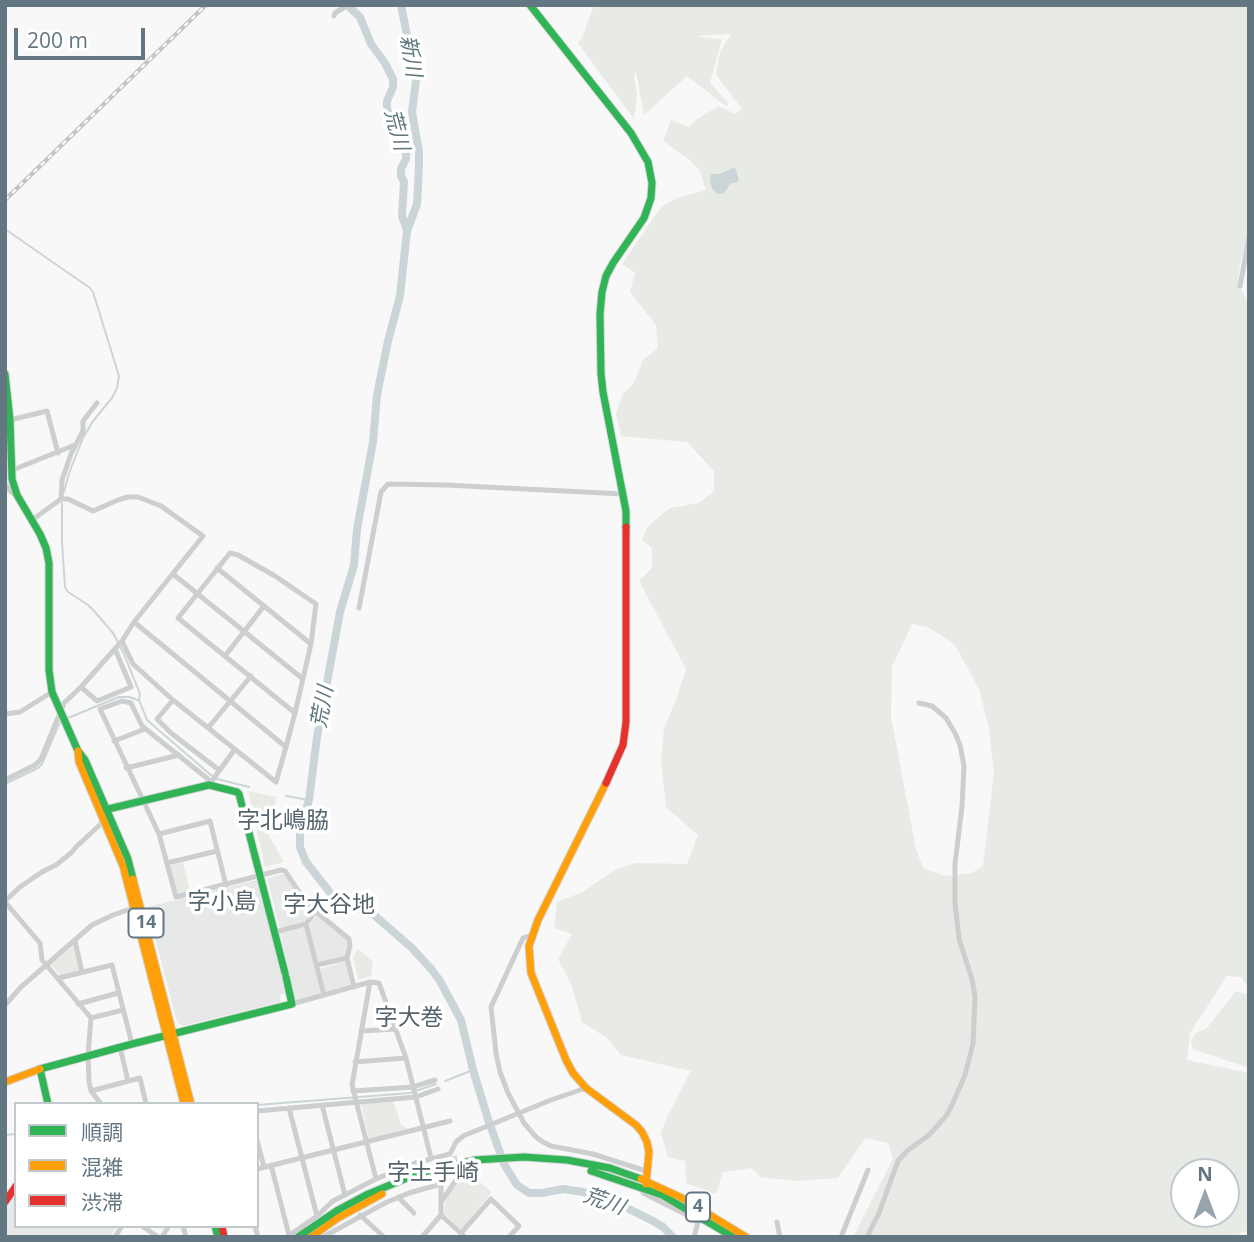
<!DOCTYPE html>
<meta charset="utf-8">
<style>
body{margin:0}
#map{position:relative;width:1254px;height:1242px;overflow:hidden;background:#f8f8f8;font-family:"Open Sans","Noto Sans JP",sans-serif}
canvas{display:block}
.frame{position:absolute;inset:0;border:7px solid #637783;pointer-events:none}
.legend{position:absolute;left:14px;top:1102px;width:245px;height:126px;box-sizing:border-box;background:#fff;border:2px solid #c1c9cd;margin:0;padding:9px 12px;list-style:none;font-size:21px;color:#637783}
.legend li{display:flex;align-items:center;gap:14px;height:35px}
.legend b{width:35px;border:2px solid #c1c9cd}
.north{position:absolute;left:1170px;top:1158px;width:70px;height:70px;box-sizing:border-box;background:#fff;border:2px solid #c1c9cd;border-radius:50%;rotate:0deg;font-size:19px;font-weight:700;line-height:28px;text-align:center;color:#637783}
.north::after{content:'';display:block;margin:auto;width:24px;height:32px;background:#97a4ac;clip-path:polygon(50% 0,100% 100%,50% 72%,0 100%)}
.scale{position:absolute;left:14px;top:28px;width:131px;height:32px;box-sizing:border-box;border:4px solid #637783;border-top:0;padding-left:9px;font-size:21px;line-height:24px;white-space:nowrap;color:#637783;-webkit-text-stroke:5px #fff;paint-order:stroke}
</style>
<div id="map">
<canvas width="1254" height="1242"></canvas>
<div class="frame"></div>
<ul class="legend">
<li><b style="height:9px;background:#30b455"></b>順調</li>
<li><b style="height:9px;background:#ff9f0a"></b>混雑</li>
<li><b style="height:9px;background:#e5322d"></b>渋滞</li>
</ul>
<div class="north">N</div>
<div class="scale">200 m</div>
</div>
<script>
const c = document.querySelector('canvas').getContext('2d');
c.lineJoin = 'round';
function paint(path, color) { c.fillStyle = color; c.fill(path, 'evenodd'); }
const toPath = rows => new Path2D(rows.map(r => 'M' + r).join(''));
function trace(path, color, width, dash) { c.strokeStyle = color; c.lineWidth = width; c.lineCap = dash ? 'butt' : 'round'; c.setLineDash(dash || []); c.stroke(path); }
function drawText(font, color, halo, rows, align = 'center') {
  c.font = font + ' "Open Sans","Noto Sans JP",sans-serif'; c.lineWidth = 7; c.setLineDash([]); c.textBaseline = 'middle'; c.strokeStyle = halo; c.fillStyle = color; for (const [text, x, y, turn = 0] of rows) {
    c.save(); c.translate(x, y); c.rotate((+turn || 0) * Math.PI / 180); c.textAlign = isNaN(turn) ? turn : align; if (halo) c.strokeText(text, 0, 0); c.fillText(text, 0, 0); c.restore();
  }
}
const built = toPath([
 [282,874,285,874,313,912,304,922,282,928,279,926,267,878],
 [257,880,286,993,280,995,281,1002,183,1026,177,1022,147,907],
 [316,916,318,916,347,940,349,947,345,956,320,962,318,961,309,926],
 [306,927,321,993,320,994,298,1000,296,1000,280,933],
 [346,961,351,985,327,992,325,990,320,969],
 [16,1191,16,1226,117,1226,110,1237,5,1237,5,1206]
]);
const green = toPath([
 [594,5,1249,5,1249,232,1240,265,1238,283,1249,305,1249,989,1241,977,1227,976,1190,1033,1187,1060,1249,1073,1249,1230,1239,1234,1239,1237,853,1237,893,1159,888,1143,865,1138,838,1178,795,1181,760,1177,752,1168,723,1172,716,1194,686,1183,685,1161,668,1157,661,1133,668,1115,691,1071,621,1055,607,1038,582,1022,572,986,558,959,572,934,554,928,557,902,583,892,616,869,636,863,687,864,698,835,666,807,661,761,664,729,677,697,686,669,639,581,652,568,652,548,642,540,648,526,670,508,699,503,714,491,714,471,687,442,621,436,616,414,622,395,634,383,643,360,658,348,656,325,630,292,635,273,622,264,661,207,677,198,706,190,700,171,691,161,663,141,671,120,689,127,697,119,719,106,735,114,742,109,716,75,720,52,731,34,698,36,698,37,722,39,710,83,728,103,727,107,687,76,644,115,636,71,634,75,637,95,634,119,578,43,582,38],
 [912,624,928,627,955,645,979,689,989,729,994,773,983,866,972,873,952,876,942,875,923,868,916,849,891,717,892,667],
 [1184,1172,1226,1172,1226,1214,1184,1214],
 [248,791,277,797,267,832,284,862,265,867],
 [183,862,190,891,178,894,177,893,170,867,171,865],
 [71,946,74,946,80,968,79,971,61,976,50,964],
 [358,949,373,962,371,976,358,980,353,957],
 [1236,991,1249,995,1249,1068,1193,1049,1191,1041,1197,1032,1206,1029],
 [393,1101,401,1124,408,1129,369,1139,361,1104],
 [463,1177,475,1178,492,1192,462,1228,459,1228,444,1213,446,1198]
]);
const water = toPath([
 [735,167,739,180,736,183,731,183,724,193,718,194,712,189,710,179,711,174,720,174]
]);
const stream = toPath([
 [5,229,90,288,93,292,119,376,117,388,112,398,93,421,83,438,69,473,64,492],
 [62,503,62,542,65,587,68,592,88,605,95,612,113,633,124,654,140,694,139,700,147,720,212,776,217,779,249,787],
 [68,718,119,697,129,697,138,700],
 [5,784,38,768,42,764,59,724,63,721],
 [286,796,309,800],
 [445,1081,473,1070],
 [257,1105,410,1093,436,1084],
 [5,1135,16,1134]
]);
const river = toPath([
 [347,5,360,17,371,44,385,63,393,79,393,87,387,101,387,108,390,119,406,149,406,159,401,169,401,176,404,182,402,216,407,231,400,296,388,341,377,395,373,442,357,529,354,565,340,612,317,737,309,800,300,829,300,847,306,862,336,900,374,915,412,948,432,970,440,981,461,1020,473,1070,488,1119,504,1164,517,1185,529,1193,542,1193,563,1189,589,1193,619,1204,653,1221,663,1227,673,1237],
 [401,5,416,81,412,112,419,152,419,166,417,204,407,231]
]);
const streetTunnel = toPath([
 [454,1156,459,1176]
]);
const street = toPath([
 [334,16,335,13,348,5],
 [1240,286,1249,238],
 [10,420,47,411,58,453],
 [10,471,75,445],
 [5,484,12,493,17,495],
 [61,499,62,480,71,454,83,431,83,421,97,403],
 [217,568,311,644],
 [173,574,303,679],
 [359,608,381,492,388,484,446,485,623,494],
 [122,641,133,664,173,700,276,782,286,747,134,622],
 [225,656,264,606],
 [81,687,97,701,131,687,115,649],
 [173,700,157,719,171,733,219,770],
 [5,714,20,712,52,692],
 [208,728,251,676],
 [114,741,145,729],
 [286,747,295,713,311,644,316,604,275,576,238,555,230,553,178,618,295,713],
 [126,768,179,755],
 [5,780,35,765,41,759,64,703,81,687,122,641,134,622,203,536,161,506,138,497,128,497,118,500,93,511,68,499,61,499,32,520],
 [209,785,208,779,142,726,131,703,122,701,100,709,159,834,176,897,281,870,285,871,307,904,349,939,350,946,347,958,354,987],
 [209,785,235,749],
 [159,834,210,821,226,885],
 [167,863,217,851],
 [5,901,20,887,42,872,56,865,71,853,76,847,104,821],
 [5,902,40,943,42,960,91,1018,88,1055,89,1081,91,1091,101,1104],
 [306,924,324,995],
 [275,932,306,924,316,911],
 [532,935,523,938,491,1007,496,1053,500,1072,508,1093,524,1123,536,1137,543,1142,551,1146,593,1154,649,1172],
 [75,941,82,972],
 [317,965,347,958],
 [59,978,112,965,132,1044],
 [370,982,352,1085,376,1179],
 [78,1004,118,993],
 [292,1004,370,982,379,983,406,1058,431,1158],
 [5,1005,21,987,92,925,113,915,136,907],
 [91,1018,123,1010],
 [361,1031,396,1029],
 [120,1047,128,1081],
 [355,1062,406,1058],
 [91,1091,140,1078,146,1104],
 [353,1091,413,1087,435,1080],
 [322,1105,345,1195],
 [289,1108,317,1216],
 [257,1111,416,1097,438,1089],
 [257,1140,264,1167],
 [271,1165,289,1235],
 [257,1169,450,1121],
 [645,1188,643,1193,685,1214,698,1222,694,1237],
 [398,1197,414,1213],
 [441,1202,459,1176],
 [360,1215,384,1237],
 [441,1215,465,1237],
 [777,1222,780,1237],
 [142,1226,158,1237],
 [183,1226,186,1237],
 [255,1226,258,1237],
 [461,1233,491,1199,519,1226,509,1237],
 [115,1237,122,1226],
 [162,1237,169,1226],
 [287,1237,317,1216,333,1201,376,1179,415,1163,450,1154,456,1142,463,1136,551,1100,586,1088],
 [323,1237,385,1203,409,1193,441,1184,441,1215,422,1237],
 [841,1237,868,1170],
 [867,1237,879,1213,898,1161,907,1151,929,1135,946,1116,952,1105,965,1075,973,1044,975,997,972,979,959,939,955,903,955,864,962,806,964,766,960,745,955,733,946,718,932,706,919,703]
]);
const fast = toPath([
 [530,5,631,133,648,162,652,183,651,198,644,218,613,263,606,276,602,292,600,314,601,374,603,392,626,511,626,527],
 [5,374,10,420,12,479,17,495,40,534,46,548,49,563,49,670,52,692,78,751,85,760,128,859,133,879],
 [104,810,209,785,237,792,239,794,285,973],
 [48,1104,40,1069,132,1044,292,1004,286,977],
 [591,1171,662,1195,733,1237],
 [215,1226,218,1237],
 [298,1237,338,1210,366,1195,419,1173,475,1160,524,1157,567,1160,610,1168,641,1179]
]);
const slow = toPath([
 [78,751,79,762,123,866,184,1104],
 [606,783,538,920,529,946,531,973,566,1060,573,1073,586,1088,636,1125,642,1132,647,1142,649,1152,646,1184],
 [133,879,191,1104],
 [5,1082,40,1069],
 [641,1179,682,1198,746,1237],
 [311,1237,338,1218,382,1194]
]);
const jam = toPath([
 [606,783,623,745,626,722,626,527],
 [5,1202,16,1186],
 [222,1226,224,1237]
]);
const rail = toPath([
 [5,200,206,5]
]);
const shields = [
 [146,923,35],
 [698,1207,24]
];
const shieldNames = [
 ["14",146,923],
 ["4",698,1207]
];
const waterNames = [
 ["新川",410,56,81],
 ["荒川",396,130,75],
 ["荒川",323,707,-80],
 ["荒川",604,1202,20]
];
const quarterNames = [
 ["字北嶋脇",283,821],
 ["字小島",222,902],
 ["字大谷地",329,905],
 ["字大巻",409,1018],
 ["字土手崎",433,1173]
];
paint(built, '#e7e9e9');
paint(green, '#e7eae5');
paint(water, '#cbd5d7');
trace(stream, '#cbd5d7', 2);
trace(river, '#cbd5d7', 8);
trace(streetTunnel, '#d3d8db', 5, [5, 2.5]);
trace(fast, '#d5d6d7', 9);
trace(slow, '#d5d6d7', 9);
trace(jam, '#d5d6d7', 9);
trace(street, '#cdcecf', 5);
trace(fast, '#30b455', 7);
trace(slow, '#ff9f0a', 7);
trace(jam, '#e5322d', 7);
trace(rail, '#c2c4c5', 4.5);
trace(rail, '#fff', 2, [5]);
for (const [x, y, w] of shields) { const box = new Path2D(); box.roundRect(x - w / 2, y - 14.5, w, 29, 5); c.fillStyle = '#fff'; c.fill(box); trace(box, '#637783', 2); }
drawText('bold 18px', '#637783', null, shieldNames);
drawText('italic 21px', '#5e767c', '#fff', waterNames);
drawText('23px', '#55646d', '#fff', quarterNames);
</script>
